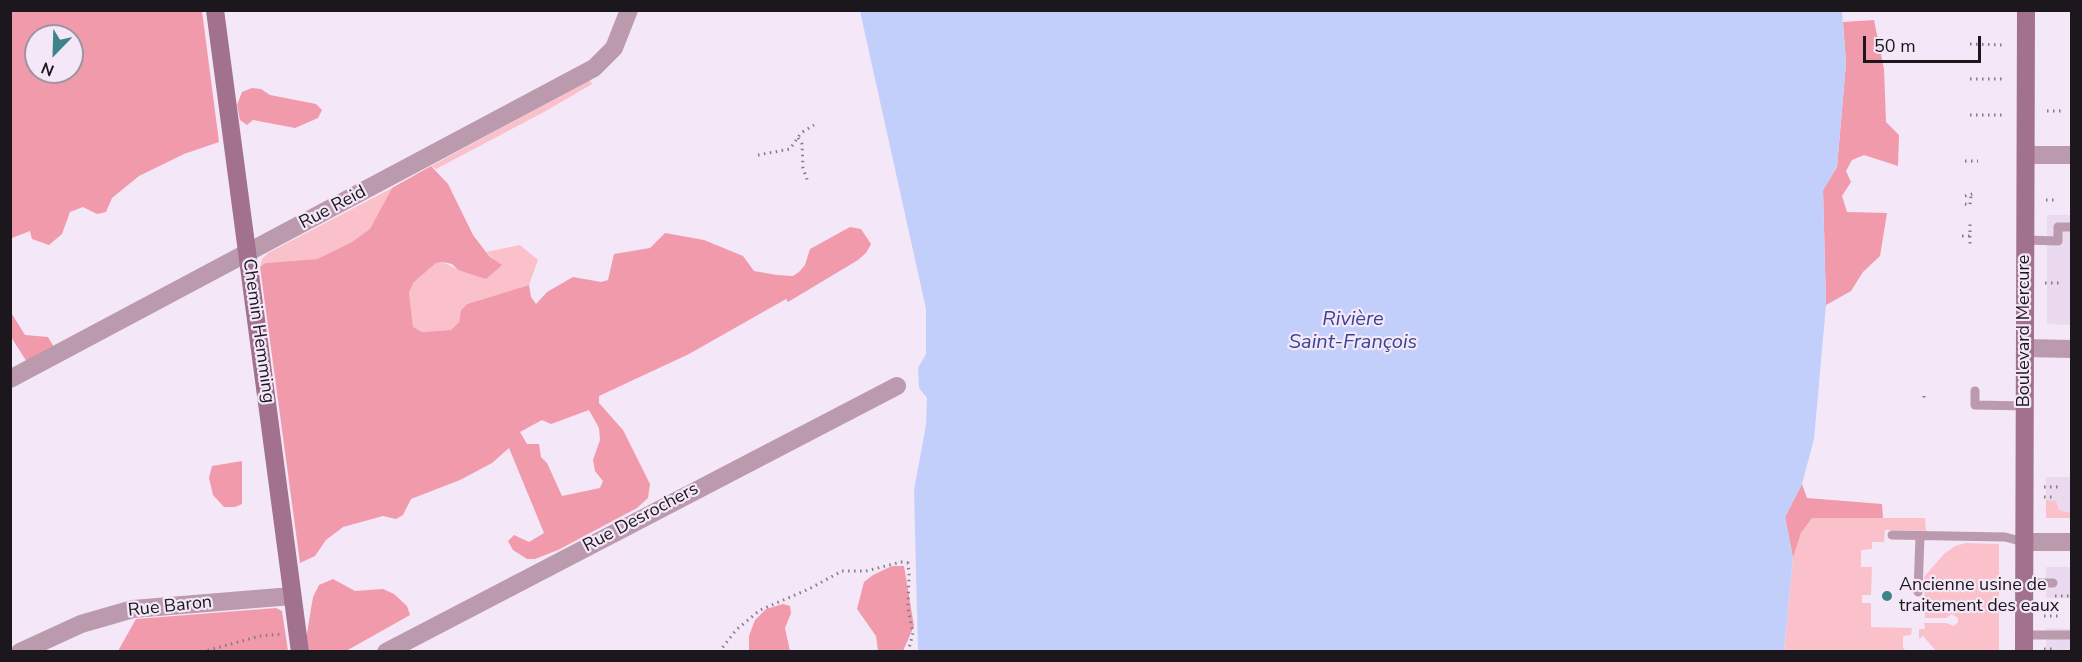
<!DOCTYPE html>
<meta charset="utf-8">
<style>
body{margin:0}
#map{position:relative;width:2082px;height:662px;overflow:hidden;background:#f4e7f7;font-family:"Nunito Sans",sans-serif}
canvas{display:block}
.frame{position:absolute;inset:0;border:12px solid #1c171d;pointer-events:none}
.north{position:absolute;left:24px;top:24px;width:60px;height:60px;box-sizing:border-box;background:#f4e7f7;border:2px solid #9e94a0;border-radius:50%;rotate:203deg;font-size:16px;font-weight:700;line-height:24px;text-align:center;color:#1c171d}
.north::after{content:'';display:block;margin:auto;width:21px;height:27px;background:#3c848a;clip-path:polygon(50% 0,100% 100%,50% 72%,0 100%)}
.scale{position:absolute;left:1863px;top:36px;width:118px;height:27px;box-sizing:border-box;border:3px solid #1c171d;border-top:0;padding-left:8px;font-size:18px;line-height:21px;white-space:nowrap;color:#1c171d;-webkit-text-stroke:4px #f4e7f7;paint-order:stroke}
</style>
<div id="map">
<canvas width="2082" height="662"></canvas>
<div class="frame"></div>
<div class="north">N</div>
<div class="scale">50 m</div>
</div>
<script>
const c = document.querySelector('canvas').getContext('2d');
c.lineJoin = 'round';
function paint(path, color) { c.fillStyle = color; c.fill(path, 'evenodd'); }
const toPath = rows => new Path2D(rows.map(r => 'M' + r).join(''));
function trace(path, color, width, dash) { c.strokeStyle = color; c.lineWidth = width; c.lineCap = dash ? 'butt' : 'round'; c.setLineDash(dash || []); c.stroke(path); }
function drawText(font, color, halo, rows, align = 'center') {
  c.font = font + ' "Nunito Sans",sans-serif'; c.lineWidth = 4.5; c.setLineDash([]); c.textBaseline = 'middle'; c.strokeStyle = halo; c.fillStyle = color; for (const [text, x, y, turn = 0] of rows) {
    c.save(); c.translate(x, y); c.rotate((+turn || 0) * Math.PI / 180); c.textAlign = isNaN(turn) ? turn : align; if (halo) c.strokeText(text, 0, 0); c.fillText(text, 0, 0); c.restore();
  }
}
const built = toPath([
 [2047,215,2071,215,2071,325,2047,324],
 [2046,477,2071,477,2071,518,2046,518],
 [2046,567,2071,567,2071,598,2046,598],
 [2046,628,2071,629,2071,651,2046,651]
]);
const green = toPath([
 [590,80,592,84,544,112,436,169,431,166],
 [392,188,370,230,352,242,317,259,265,263,260,267,262,259,268,253],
 [520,245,538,260,529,285,467,304,461,310,459,322,451,330,422,332,413,328,409,292,414,282,436,263,443,262,458,270,501,266,486,252],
 [2046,500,2056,501,2059,510,2071,513,2071,518,2046,518],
 [1812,518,1925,518,1926,531,1885,530,1884,542,1872,542,1872,549,1861,550,1861,567,1872,567,1871,595,1862,595,1862,603,1871,603,1871,627,1912,628,1911,635,1903,636,1903,648,1905,648,1903,651,1784,652,1793,558,1801,533],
 [1966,543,1999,544,1999,651,1936,651,1923,636,1919,639,1919,629,1925,629,1924,623,1946,623,1954,626,1958,622,1958,618,1952,614,1946,618,1925,618,1924,577,1944,554,1955,546]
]);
const forest = toPath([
 [11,10,202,11,219,142,184,154,139,176,112,198,106,212,97,214,83,207,70,212,62,234,49,245,32,239,30,231,12,238,11,244],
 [36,36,72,36,72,72,36,72],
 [1874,20,1884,69,1886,122,1899,135,1898,166,1864,155,1852,160,1846,171,1851,182,1842,196,1847,212,1887,213,1880,256,1863,272,1851,291,1826,305,1823,190,1837,167,1846,63,1843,22],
 [252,88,261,89,270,95,316,104,322,110,318,118,295,128,253,120,247,125,240,120,237,105,242,92],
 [431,166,448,184,473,235,489,256,502,265,486,279,458,270,452,264,443,262,436,263,414,282,409,292,413,327,422,332,451,330,459,322,461,310,467,304,529,285,531,297,536,304,547,292,573,277,601,282,608,280,614,254,650,248,665,233,704,240,743,256,754,271,777,275,793,276,799,272,805,265,810,249,850,227,861,229,871,244,866,253,858,260,788,302,786,299,689,354,599,396,599,403,623,430,650,484,648,498,637,508,558,550,535,559,527,559,513,550,508,541,514,535,529,542,544,533,509,448,492,463,460,480,411,499,403,515,396,519,383,516,343,527,326,540,315,556,300,563,260,267,265,263,317,259,352,242,370,229,392,188],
 [589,410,599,428,600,440,593,460,595,471,603,481,600,488,562,496,547,463,541,457,539,444,527,444,520,432,542,420,551,424],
 [10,311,25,335,48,337,54,347,27,362,11,337],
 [242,461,242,504,235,507,224,507,213,495,209,478,212,466],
 [1802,484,1807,498,1882,504,1883,518,1812,518,1801,533,1793,558,1785,517],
 [892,566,904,566,914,626,903,651,878,651,876,636,857,609,864,582,873,575],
 [333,579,355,591,383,589,394,594,407,606,410,615,346,651,308,652,306,639,313,597,319,585],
 [783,604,790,606,791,613,785,628,790,651,749,651,749,636,755,620,766,609],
 [276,608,282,611,288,651,118,651,136,619]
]);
const water = toPath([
 [860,11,1842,11,1846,63,1837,167,1823,190,1826,305,1814,439,1802,484,1785,517,1793,558,1784,651,918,651,914,490,926,425,927,398,919,388,918,368,926,354,926,309]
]);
const path = toPath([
 [1970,44,2004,45],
 [1970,79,2004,79],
 [2047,111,2061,111],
 [1970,115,2004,115],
 [798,138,802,144,803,168,808,182],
 [758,155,790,149,801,133,814,125],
 [1965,161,1978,161],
 [1965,196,1976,193],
 [2046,200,2056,200],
 [1965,204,1970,205,1971,196],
 [1962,236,1970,236,1970,221],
 [1970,236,1970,245],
 [2045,283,2060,283],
 [1924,396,1924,402],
 [2044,487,2058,487],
 [2044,497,2056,497],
 [2055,596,2072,596],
 [2044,616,2059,616],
 [2044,649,2054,649],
 [202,652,260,636,282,634],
 [719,652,736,630,760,610,809,589,842,571,866,571,901,562,908,563,909,574,908,608,913,633,908,652]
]);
const lane = toPath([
 [2025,240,2058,241,2058,227,2072,227],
 [1975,391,1975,405,2025,406],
 [1892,535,2005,537,2024,542],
 [2024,583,2053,583],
 [1918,592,1920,536],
 [2024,635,2072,635]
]);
const street = toPath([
 [2026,155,2072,155],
 [2025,348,2072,349],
 [10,379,594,68,614,48,629,10],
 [2024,542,2072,542],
 [20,652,81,624,133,609,292,596],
 [386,652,897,386]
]);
const secondary = toPath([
 [215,10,300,652],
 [2024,652,2026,10]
]);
const markers = [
 [1887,596,6,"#3c848a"]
];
const streetNames = [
 ["Rue Reid",333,208,-28],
 ["Chemin Hemming",258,331,82],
 ["Boulevard Mercure",2025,331,-90],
 ["Rue Desrochers",641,518,-28],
 ["Rue Baron",170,607,-6]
];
const poiNames = [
 ["Ancienne usine de",1899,586],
 ["traitement des eaux",1899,607]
];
const waterNames = [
 ["Rivière",1353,320],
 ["Saint-François",1353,343]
];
paint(built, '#ebd9ef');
paint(green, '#fac1cb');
paint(forest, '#f19aac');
paint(water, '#c3cffb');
trace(path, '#847b86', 3, [1.5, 4.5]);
trace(lane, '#bb9aad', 9);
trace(street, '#bb9aad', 18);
trace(secondary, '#a1718e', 18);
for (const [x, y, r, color] of markers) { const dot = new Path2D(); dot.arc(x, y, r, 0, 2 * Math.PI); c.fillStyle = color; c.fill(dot); trace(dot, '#f4e7f7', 2); }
drawText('18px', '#1c171d', '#f4e7f7', streetNames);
drawText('18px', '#1c171d', '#f4e7f7', poiNames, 'left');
drawText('italic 20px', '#384597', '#f4e7f7', waterNames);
</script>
